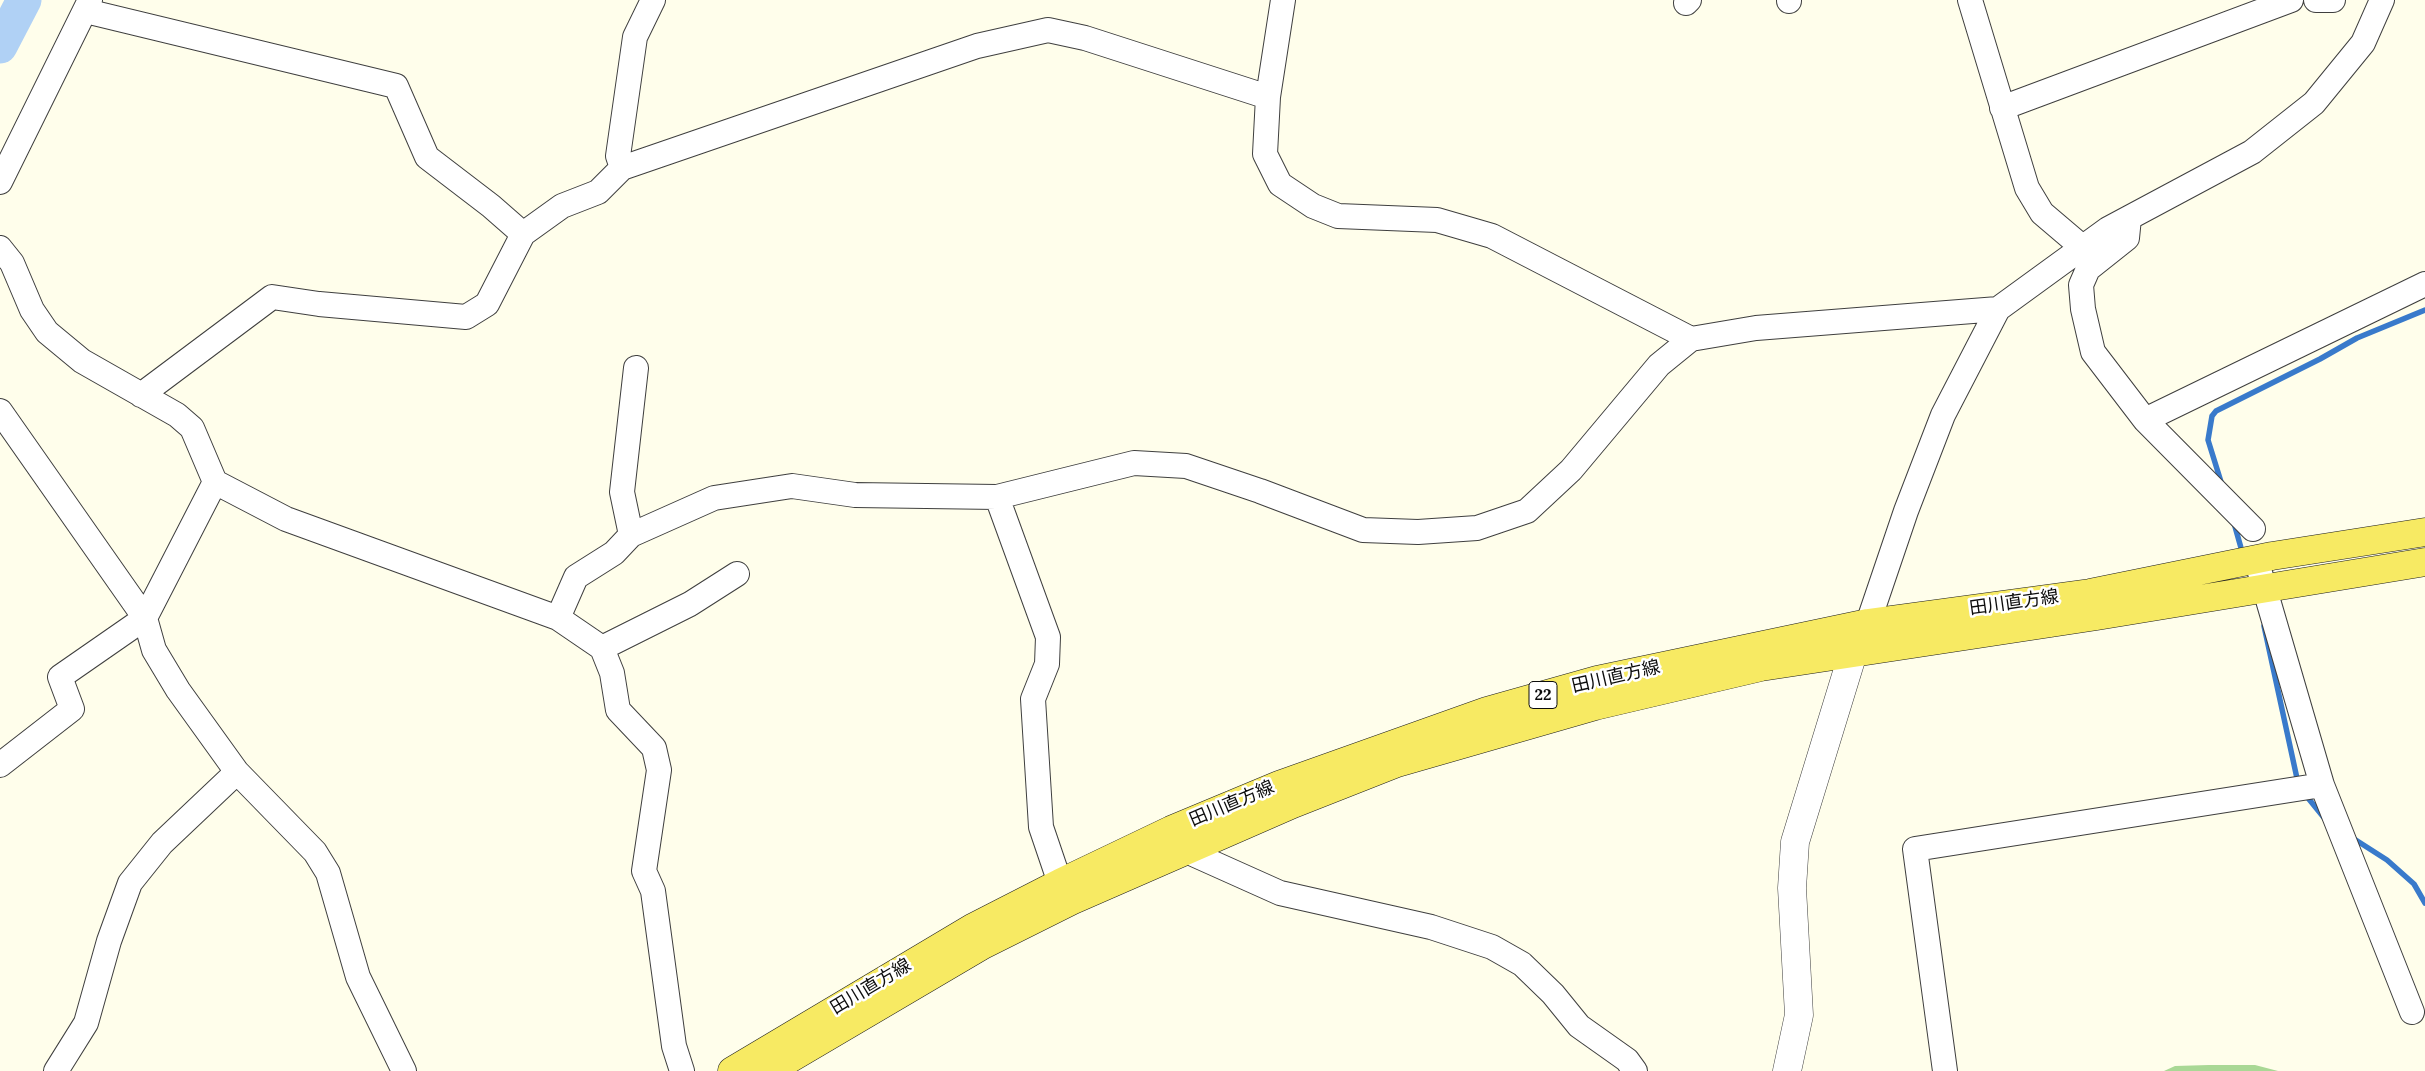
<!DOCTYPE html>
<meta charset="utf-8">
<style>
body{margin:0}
canvas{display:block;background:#fffeeb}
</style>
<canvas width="2425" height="1071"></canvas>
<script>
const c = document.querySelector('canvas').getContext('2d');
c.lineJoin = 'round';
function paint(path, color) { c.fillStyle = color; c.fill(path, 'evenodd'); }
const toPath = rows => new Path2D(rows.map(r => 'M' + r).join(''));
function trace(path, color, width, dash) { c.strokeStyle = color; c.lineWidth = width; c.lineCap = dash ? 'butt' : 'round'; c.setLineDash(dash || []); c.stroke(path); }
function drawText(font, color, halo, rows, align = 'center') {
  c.font = font + ' Lora,"Noto Sans JP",serif'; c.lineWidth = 5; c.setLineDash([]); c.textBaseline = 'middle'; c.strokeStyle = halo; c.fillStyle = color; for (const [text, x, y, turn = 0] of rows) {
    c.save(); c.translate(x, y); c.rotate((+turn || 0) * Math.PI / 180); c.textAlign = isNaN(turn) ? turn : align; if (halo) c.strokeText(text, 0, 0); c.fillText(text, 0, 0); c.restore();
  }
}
const forest = toPath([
 [2209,1065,2255,1065,2278,1071,2164,1071,2175,1066]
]);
const stream = toPath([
 [2222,485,2208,440,2212,416,2216,411,2320,359,2357,338,2425,310],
 [2234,523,2243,555],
 [2264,626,2298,783],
 [2304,793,2325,819],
 [2351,837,2387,860,2414,884,2425,903]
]);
const river = toPath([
 [0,46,24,0]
]);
const minor = toPath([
 [1283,0,1268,97,1265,154,1280,184,1313,206,1338,216,1437,220,1492,236,1691,339],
 [1789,0,1789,1],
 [1970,0,2027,188,2042,213,2082,247],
 [2316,0,2333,0],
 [1686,3,1689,0],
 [86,11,396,86,427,157,491,206,523,234],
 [2002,108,2291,0],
 [622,168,618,156,635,37,653,0],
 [0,182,90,0],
 [2129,218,2127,238,2088,269,2081,285,2083,309,2093,352,2145,420,2253,529],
 [0,248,12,263,32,310,47,332,82,361,177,415,192,428,215,482,286,519,558,618,602,648,612,673,618,710,654,748,659,770,644,871,653,891,674,1046,682,1071],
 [141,395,272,297,319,304,466,317,487,304,523,234,562,206,598,192,622,168,977,46,1048,30,1085,38,1268,97],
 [0,411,145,618,154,650,178,690,237,772,315,852,328,873,358,977,404,1071],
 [2145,420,2425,284],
 [997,497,1048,637,1047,664,1033,699,1041,827,1060,883,1070,899],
 [631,535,622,492,636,368],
 [2256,559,2322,785,2412,1012],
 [558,618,576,577,614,553,631,535,714,498,792,486,855,495,997,497,1134,463,1186,466,1260,491,1363,530,1418,532,1477,528,1527,511,1571,470,1659,365,1691,339,1756,328,1998,309],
 [1861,638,1868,623,1906,511,1943,415,1998,309,2108,229,2252,152,2314,103,2363,43,2382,0],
 [602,648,690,604,737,574],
 [0,765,72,709,60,677,145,618,215,482],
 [1184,850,1280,893,1431,927,1492,947,1522,964,1553,994,1579,1026,1627,1060,1635,1071],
 [56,1071,86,1023,109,941,130,883,162,843,237,772],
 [1945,1071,1915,849,2322,785]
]);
const tertiary = toPath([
 [1787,1071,1799,1015,1792,888,1795,842,1853,653]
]);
const primary = toPath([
 [732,1071,972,928,1060,883,1171,830,1279,785,1487,711,1597,680,1868,623,2090,593,2272,556,2425,532],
 [769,1071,983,945,1071,901,1293,804,1397,763,1595,706,1761,667,2097,616,2425,562]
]);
const shields = [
 [1543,695,28]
];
const shieldNames = [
 ["22",1543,695]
];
const streetNames = [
 ["田川直方線",2014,603,-8],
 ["田川直方線",1616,677,-13],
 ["田川直方線",1232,804,-23],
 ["田川直方線",871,987,-31]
];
paint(forest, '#a9d895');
trace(stream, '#397acb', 5.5);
trace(river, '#b0d1f5', 35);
trace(minor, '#3f3f3f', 26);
trace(tertiary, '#3f3f3f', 29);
trace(primary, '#1d1d1d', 29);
trace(minor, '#fff', 24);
trace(tertiary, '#fff', 28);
trace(primary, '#f7ea63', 28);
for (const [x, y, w] of shields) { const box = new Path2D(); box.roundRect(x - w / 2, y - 13.5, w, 27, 4); c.fillStyle = '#fff'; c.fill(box); trace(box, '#0c0c0c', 1); }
drawText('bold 16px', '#0c0c0c', null, shieldNames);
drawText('18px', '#0c0c0c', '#fff', streetNames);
</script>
